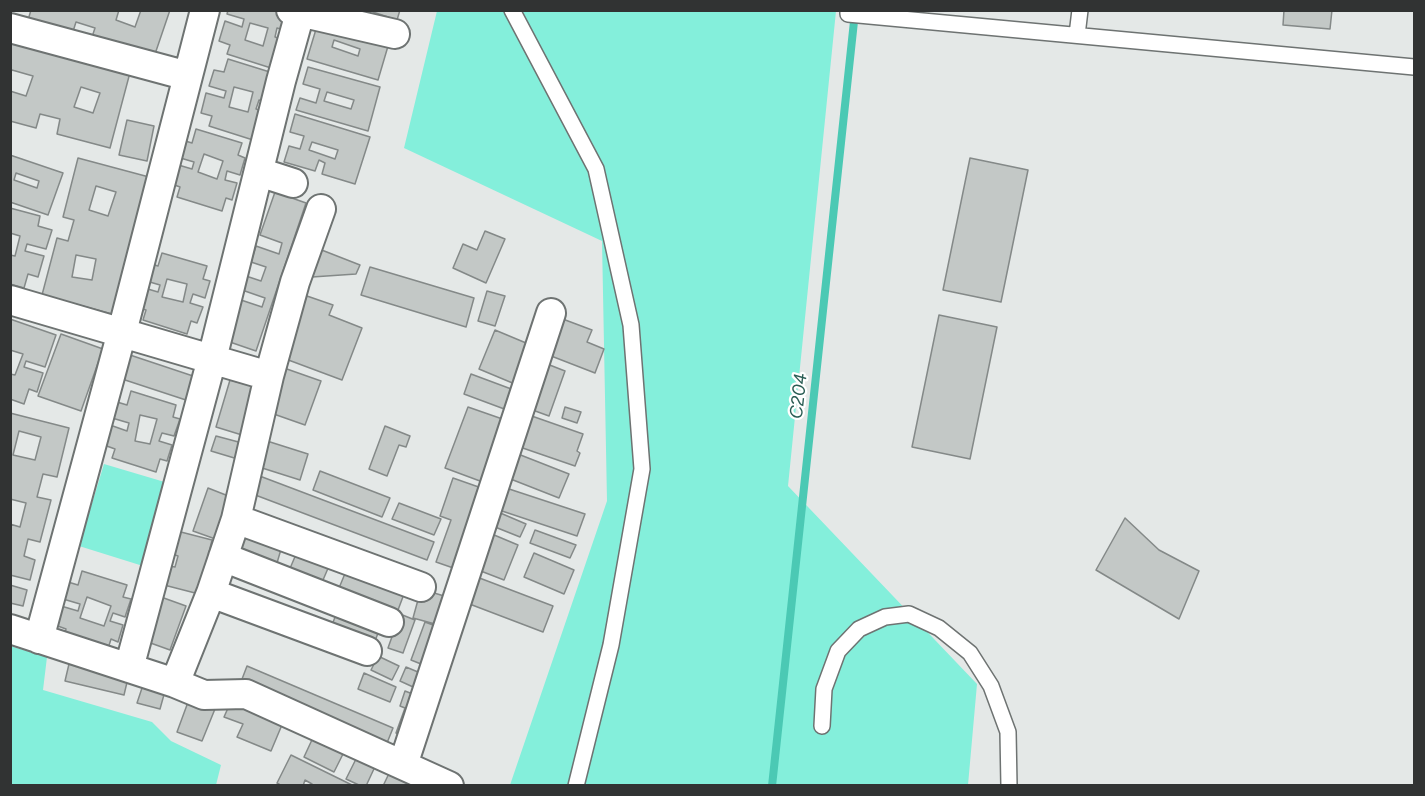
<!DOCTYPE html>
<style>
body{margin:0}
#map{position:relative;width:1425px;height:796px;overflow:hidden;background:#e4e8e7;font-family:Figtree,sans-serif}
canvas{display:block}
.frame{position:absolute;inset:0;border:12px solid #313333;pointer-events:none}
</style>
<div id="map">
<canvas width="1425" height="796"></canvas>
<div class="frame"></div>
</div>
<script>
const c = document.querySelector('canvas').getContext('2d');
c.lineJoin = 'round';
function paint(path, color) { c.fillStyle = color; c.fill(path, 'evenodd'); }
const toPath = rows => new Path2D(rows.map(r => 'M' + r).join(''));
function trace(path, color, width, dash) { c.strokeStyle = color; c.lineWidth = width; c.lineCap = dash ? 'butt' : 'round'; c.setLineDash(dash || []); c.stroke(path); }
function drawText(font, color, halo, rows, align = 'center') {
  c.font = font + ' Figtree,sans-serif'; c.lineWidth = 4.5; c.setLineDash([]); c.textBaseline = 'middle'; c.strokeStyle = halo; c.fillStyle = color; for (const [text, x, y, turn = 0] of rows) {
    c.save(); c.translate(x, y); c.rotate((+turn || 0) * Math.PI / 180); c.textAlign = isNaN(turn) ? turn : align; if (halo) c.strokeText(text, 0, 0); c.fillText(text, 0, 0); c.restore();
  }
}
const green = toPath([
 [437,11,836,11,788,486,977,684,968,785,510,785,607,501,602,241,404,148],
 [104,464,168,483,143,566,79,546],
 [10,646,47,657,43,690,152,722,171,741,221,765,216,785,11,785]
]);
const stream = toPath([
 [772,786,855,12]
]);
const building = toPath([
 [31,10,119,10,116,20,135,27,141,10,170,10,154,57,92,37,95,28,76,22,70,41,26,27,31,10],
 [228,10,289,10,290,32,277,28,275,37,287,41,271,68,227,54,230,45,219,41,225,21,242,27,244,19,227,14,228,10],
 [250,23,268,28,263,46,245,40,250,23],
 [367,10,400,10,397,20,367,10],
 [1284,10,1332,10,1330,29,1283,25,1284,10],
 [320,16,391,36,378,80,307,59,320,16],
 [334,40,360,49,358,56,332,47,334,40],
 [10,32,132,65,110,148,57,134,60,119,40,114,36,128,10,121,10,91,26,96,33,76,12,70,10,74,10,32],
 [81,87,100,93,93,113,74,107,81,87],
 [228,59,273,73,271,104,259,100,256,109,268,113,253,140,209,126,212,116,201,113,206,93,224,98,226,91,209,86,214,70,224,72,228,59],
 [234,87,253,92,248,112,229,107,234,87],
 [308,67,380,87,368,131,296,110,300,98,316,103,320,89,303,84,308,67],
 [327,92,354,100,351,109,324,101,327,92],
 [295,114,370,137,355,184,322,174,325,163,319,160,315,171,284,162,289,146,300,149,304,136,290,132,295,114],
 [312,142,338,150,335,159,309,150,312,142],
 [127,120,154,126,147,161,119,155,127,120],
 [196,129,242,143,238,155,245,158,240,175,227,171,225,180,237,183,232,200,226,198,222,211,177,197,180,187,169,183,175,164,192,169,194,162,177,157,182,140,192,143,196,129],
 [204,154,223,161,217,179,198,172,204,154],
 [10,155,63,173,48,215,10,202,10,155],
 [78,158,149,177,112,314,42,295,57,238,68,241,74,220,63,217,78,158],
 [96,186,116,192,108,216,89,210,96,186],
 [76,255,96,259,92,280,72,277,76,255],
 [970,158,1028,170,1001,302,943,290,970,158],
 [16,173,39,181,37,188,14,180,16,173],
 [275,192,306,203,256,351,224,340,238,299,262,307,265,298,242,290,246,276,261,281,266,267,251,262,256,246,279,254,282,243,260,235,275,192],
 [10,208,40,216,38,226,52,230,46,249,27,244,25,251,44,256,38,277,28,274,24,288,10,284,10,255,15,256,20,236,10,233,10,208],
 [485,231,505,239,486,283,453,268,463,244,477,250,485,231],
 [314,247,360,265,356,274,312,277,302,286,314,247],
 [162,253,207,266,203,279,210,281,205,298,193,294,190,303,203,307,197,323,191,321,187,334,143,320,146,310,135,307,141,287,158,292,160,285,143,280,148,263,158,266,162,253],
 [167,279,187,284,183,302,162,297,167,279],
 [370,267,474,298,466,327,361,295,370,267],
 [487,291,505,296,495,326,478,321,487,291],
 [307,296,333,305,329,315,362,328,342,380,283,358,307,296],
 [939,315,997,327,970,459,912,447,939,315],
 [560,318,592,330,587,342,604,349,595,373,546,354,560,318],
 [10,319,56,335,45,367,26,361,24,367,43,373,37,392,29,389,24,404,10,399,10,374,15,375,23,354,10,350,10,319],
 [495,330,538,348,522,387,479,369,495,330],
 [61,334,103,349,81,411,38,396,61,334],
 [130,355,199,378,192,402,122,379,130,355],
 [542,362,565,371,549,416,527,408,542,362],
 [284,368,321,381,305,425,268,412,284,368],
 [471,374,522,393,515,413,464,394,471,374],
 [230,380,256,387,242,435,216,427,230,380],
 [131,391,176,405,173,417,180,419,174,436,162,433,159,441,172,445,167,461,160,459,156,472,112,458,115,449,104,445,110,425,127,431,129,423,112,418,117,402,127,405,131,391],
 [140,415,157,419,150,444,135,441,140,415],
 [468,407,511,422,488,484,445,468,468,407],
 [565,407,581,412,577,423,562,418,565,407],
 [10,413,69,428,57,477,43,474,37,497,51,500,40,542,28,539,24,556,35,560,30,580,10,575,10,524,20,527,26,503,10,499,10,413],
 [19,431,41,437,35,460,13,455,19,431],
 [526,414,583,434,577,451,580,453,575,466,514,445,526,414],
 [385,426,410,436,406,447,399,445,387,476,369,469,385,426],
 [216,436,246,444,241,460,211,451,216,436],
 [267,441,308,454,300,480,259,467,267,441],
 [518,454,569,474,559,498,508,478,518,454],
 [320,471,390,498,382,517,313,490,320,471],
 [257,475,434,542,427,560,250,493,257,475],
 [453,478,490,491,462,571,436,562,451,520,440,516,453,478],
 [500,486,585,514,577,536,493,508,500,486],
 [208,488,236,499,221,541,193,531,208,488],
 [399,503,441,519,434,535,392,519,399,503],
 [491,509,526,524,520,537,485,523,491,509],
 [1125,518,1159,550,1199,571,1179,619,1096,570,1125,518],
 [243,527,284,539,277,563,236,551,243,527],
 [535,530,576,545,570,558,530,543,535,530],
 [177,531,212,540,199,594,164,585,169,566,175,567,178,556,172,554,177,531],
 [487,532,518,545,504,580,473,568,487,532],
 [300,545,332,559,320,587,288,573,300,545],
 [534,553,574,570,564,594,524,577,534,553],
 [349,564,407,586,398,610,339,588,349,564],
 [82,571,127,585,123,597,131,599,125,617,113,613,110,621,123,625,118,642,111,639,107,652,63,639,66,629,55,625,61,606,78,611,80,604,63,599,68,582,78,585,82,571],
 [87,597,111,606,104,626,80,618,87,597],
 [469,574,553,606,543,632,459,600,469,574],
 [10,585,27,590,23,606,10,603,10,585],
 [421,589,454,599,446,627,413,618,421,589],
 [161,597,186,606,170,650,145,641,161,597],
 [339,607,382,623,373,646,330,630,339,607],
 [400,614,415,620,403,653,388,648,400,614],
 [425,622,441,628,426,666,411,660,425,622],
 [378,656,399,666,392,680,371,670,378,656],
 [69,664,128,678,124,695,65,681,69,664],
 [247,666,393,728,385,748,239,687,247,666],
 [406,667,430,677,424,692,400,681,406,667],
 [364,673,396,687,390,702,358,689,364,673],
 [143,685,165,691,160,709,137,703,143,685],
 [405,691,423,698,408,738,396,733,405,708,400,706,405,691],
 [191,694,217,704,202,741,177,732,191,694],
 [232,699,284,720,271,751,237,737,243,724,224,717,232,699],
 [317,729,348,744,334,772,304,757,317,729],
 [361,749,379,758,366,786,361,786,346,779,361,749],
 [291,755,354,786,311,786,312,784,305,780,303,786,282,786,277,783,291,755],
 [394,763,416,786,383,786,394,763]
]);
const lane = toPath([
 [512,10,596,169,631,325,642,469,611,645,576,786],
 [848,10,848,14,1414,67],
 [1077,35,1080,10],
 [822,726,824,689,838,651,859,629,885,617,909,614,939,628,970,653,991,686,1008,732,1009,786]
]);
const street = toPath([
 [291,10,395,34],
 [10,28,188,76],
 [259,172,293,183],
 [10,300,269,376],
 [236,519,421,587],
 [223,557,389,622],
 [211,593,367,651],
 [10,629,175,683,211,593,236,519,269,376,295,282,321,209],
 [39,639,122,332,205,10],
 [129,668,212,359,281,81,300,13],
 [175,683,204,695,246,694,449,786],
 [403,765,551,313]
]);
const waterNames = [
 ["C204",799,396,-84]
];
paint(green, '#84efdb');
trace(stream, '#4bc9b4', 8);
paint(building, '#c3c8c6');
trace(building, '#848988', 1.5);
trace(lane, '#6e7372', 18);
trace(street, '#6e7372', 32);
trace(lane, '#fff', 15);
trace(street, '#fff', 28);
drawText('italic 18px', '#2a5d54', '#fff', waterNames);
</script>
